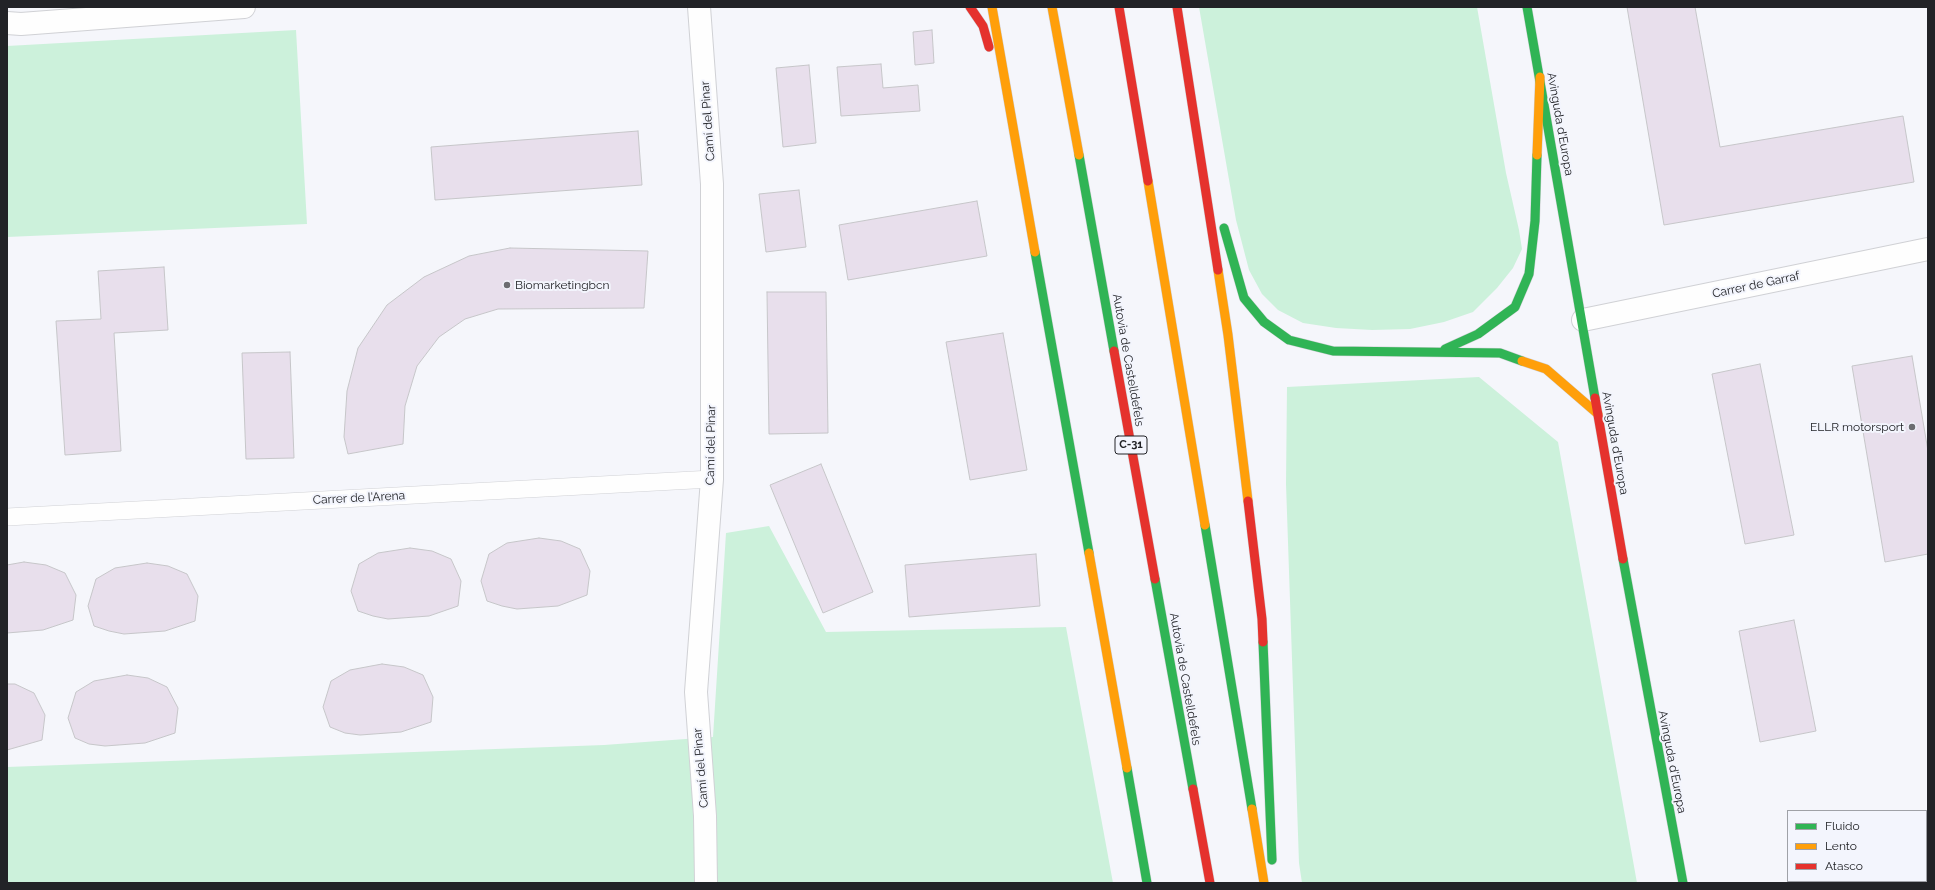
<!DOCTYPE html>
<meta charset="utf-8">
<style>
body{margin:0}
#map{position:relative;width:1935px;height:890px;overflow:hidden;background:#f5f6fb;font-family:Raleway,sans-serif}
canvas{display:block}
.frame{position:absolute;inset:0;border:8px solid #222327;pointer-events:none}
.legend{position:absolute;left:1787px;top:810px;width:140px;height:72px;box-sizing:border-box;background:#f3f5fd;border:1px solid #9fa1a7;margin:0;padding:5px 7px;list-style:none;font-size:12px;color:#222327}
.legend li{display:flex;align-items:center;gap:8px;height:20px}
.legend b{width:20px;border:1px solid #9fa1a7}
</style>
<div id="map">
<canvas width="1935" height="890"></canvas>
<div class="frame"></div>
<ul class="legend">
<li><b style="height:5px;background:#30b455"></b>Fluido</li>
<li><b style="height:5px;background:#ff9f0a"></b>Lento</li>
<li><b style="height:5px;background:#e5322d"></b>Atasco</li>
</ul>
</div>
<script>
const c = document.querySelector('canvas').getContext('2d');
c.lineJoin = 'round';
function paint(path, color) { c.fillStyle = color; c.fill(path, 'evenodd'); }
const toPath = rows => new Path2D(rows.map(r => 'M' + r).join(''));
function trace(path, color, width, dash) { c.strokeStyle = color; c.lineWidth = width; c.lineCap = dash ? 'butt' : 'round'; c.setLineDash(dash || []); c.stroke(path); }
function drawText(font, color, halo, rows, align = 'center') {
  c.font = font + ' Raleway,sans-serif'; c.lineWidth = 4; c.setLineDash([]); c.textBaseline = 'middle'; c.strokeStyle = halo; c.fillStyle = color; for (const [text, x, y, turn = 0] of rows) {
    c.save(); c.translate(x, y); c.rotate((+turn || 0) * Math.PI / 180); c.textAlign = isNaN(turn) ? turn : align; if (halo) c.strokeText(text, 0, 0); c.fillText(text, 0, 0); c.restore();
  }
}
const green = toPath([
 [1199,7,1477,7,1506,173,1519,230,1522,249,1513,268,1497,288,1473,312,1444,322,1410,329,1372,330,1336,328,1303,323,1278,310,1262,294,1249,270,1236,220],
 [296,30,307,224,7,237,7,46],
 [1479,377,1558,442,1637,883,1302,883,1299,863,1286,484,1287,387],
 [769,526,826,632,1066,627,1113,883,7,883,7,767,604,745,713,737,726,533]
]);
const building = toPath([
 [1627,7,1695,7,1720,147,1903,116,1914,182,1664,225,1627,7],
 [932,30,934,63,915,65,913,32,932,30],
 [881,64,883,88,918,85,920,111,841,116,837,67,881,64],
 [809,65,816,143,783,147,776,68,809,65],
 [638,131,642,185,435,200,431,147,638,131],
 [799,190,806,247,766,252,759,194,799,190],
 [977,201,987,256,848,280,839,225,977,201],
 [510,248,648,251,644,308,498,309,465,319,439,337,417,366,405,406,403,444,348,454,344,437,347,391,358,348,387,305,424,277,469,256,510,248],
 [164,267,168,330,114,333,121,451,65,455,56,321,101,319,98,271,164,267],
 [767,292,826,292,828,433,769,434,767,292],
 [1003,333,1027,470,970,480,946,342,1003,333],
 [290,352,294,458,246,459,242,353,290,352],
 [1912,356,1928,451,1928,554,1885,562,1852,366,1912,356],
 [1760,364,1794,535,1745,544,1712,374,1760,364],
 [821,464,873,592,823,613,770,485,821,464],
 [539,538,561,541,580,549,590,571,587,595,558,606,517,609,502,606,487,601,481,581,489,554,507,543,539,538],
 [410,548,432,551,451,559,461,581,458,606,429,616,388,619,373,616,358,611,351,591,359,564,378,553,410,548],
 [1036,554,1040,606,909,617,905,565,1036,554],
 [24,562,46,565,65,573,76,595,73,620,43,630,7,633,7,565,24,562],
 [147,563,168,566,187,574,198,596,195,621,165,631,124,634,109,631,94,626,88,606,96,579,115,568,147,563],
 [1794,620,1816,731,1760,742,1739,631,1794,620],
 [382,664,404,667,423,675,433,697,431,722,401,732,360,735,345,733,330,727,323,707,331,681,350,670,382,664],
 [127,675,148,678,167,687,178,708,175,733,145,743,105,746,89,744,75,738,68,718,76,692,94,681,127,675],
 [7,684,15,684,34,693,45,715,42,740,7,750,7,684]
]);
const lane = toPath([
 [7,517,712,479]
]);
const street = toPath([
 [699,7,712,184,712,479,696,692,705,816,706,883],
 [7,23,21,24,244,7],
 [1583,320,1928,249]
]);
const fast = toPath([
 [1527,7,1595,398],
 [1079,155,1114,351],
 [1224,228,1244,298,1264,322,1289,340,1333,351,1500,353,1522,361],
 [1035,252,1089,553],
 [1445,349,1478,334,1515,307,1529,274,1535,221,1537,155],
 [1205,525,1252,809],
 [1623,559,1683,883],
 [1155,579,1193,789],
 [1263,642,1272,860],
 [1127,768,1147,883]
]);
const slow = toPath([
 [992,7,1035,252],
 [1052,7,1079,155],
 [1537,155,1540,77],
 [1148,181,1205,525],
 [1218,270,1228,335,1248,501],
 [1522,361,1546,369,1598,414],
 [1089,553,1127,768],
 [1252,809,1264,883]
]);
const jam = toPath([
 [970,7,983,26,989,47],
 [1119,7,1148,181],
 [1177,7,1218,270],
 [1114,351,1155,579],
 [1595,398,1623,559],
 [1248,501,1262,619,1263,642],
 [1193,789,1210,883]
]);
const markers = [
 [507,285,4,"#6c6d71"],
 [1912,427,4,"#6c6d71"]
];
const shields = [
 [1131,445,32]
];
const shieldNames = [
 ["C-31",1131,445]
];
const streetNames = [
 ["Camí del Pinar",708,121,-94],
 ["Avinguda d'Europa",1560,124,80],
 ["Carrer de Garraf",1756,285,-12],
 ["Autovia de Castelldefels",1128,360,80],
 ["Avinguda d'Europa",1615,443,80],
 ["Camí del Pinar",711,445,-89],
 ["Carrer de l'Arena",359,498,-3],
 ["Autovia de Castelldefels",1185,679,80],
 ["Avinguda d'Europa",1672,762,79],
 ["Camí del Pinar",701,768,-95]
];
const poiNames = [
 ["Biomarketingbcn",515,285],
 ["ELLR motorsport",1904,427,"right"]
];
paint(green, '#ccf1db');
paint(building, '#e8dfec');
trace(building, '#c6c6c9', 1);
trace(lane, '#d0d1d5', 18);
trace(street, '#d0d1d5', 24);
trace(fast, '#d0d1d5', 10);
trace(slow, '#d0d1d5', 10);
trace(jam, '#d0d1d5', 10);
trace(lane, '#fefefe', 17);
trace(street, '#fefefe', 22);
trace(fast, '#30b455', 9);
trace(slow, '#ff9f0a', 9);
trace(jam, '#e5322d', 9);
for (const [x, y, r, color] of markers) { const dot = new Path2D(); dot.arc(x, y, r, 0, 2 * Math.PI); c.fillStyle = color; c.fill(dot); trace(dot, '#f3f5fd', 1.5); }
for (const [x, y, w] of shields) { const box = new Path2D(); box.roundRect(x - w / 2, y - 9, w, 18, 3); c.fillStyle = '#f3f5fd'; c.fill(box); trace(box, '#222327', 1); }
drawText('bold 11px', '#222327', null, shieldNames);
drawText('12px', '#222327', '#f3f5fd', streetNames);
drawText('12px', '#222327', '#f3f5fd', poiNames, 'left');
</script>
